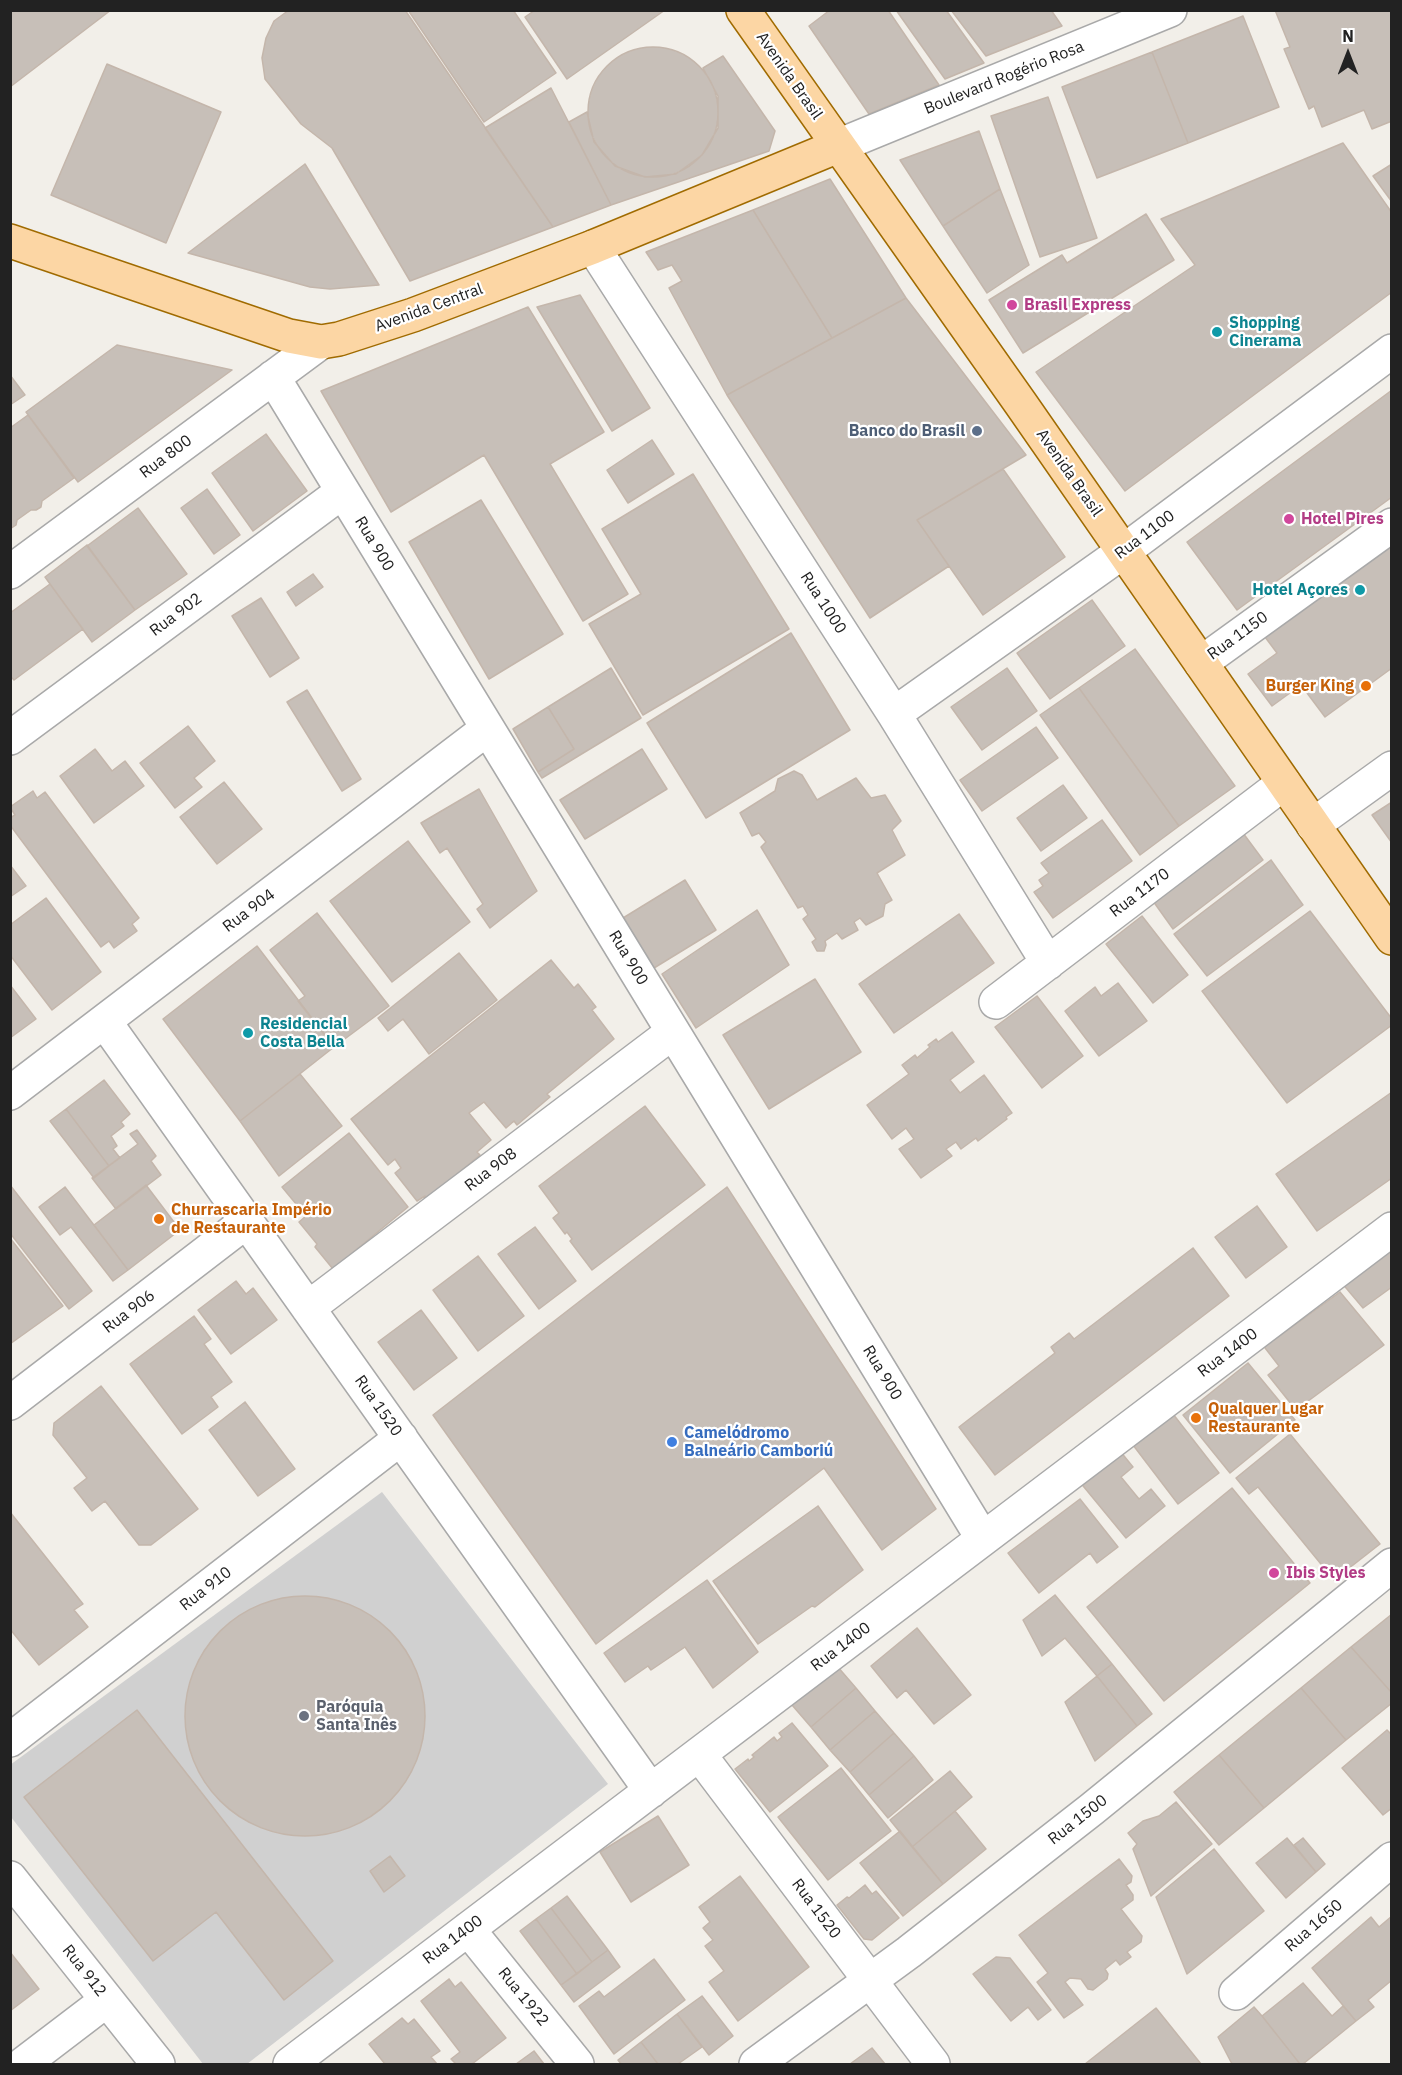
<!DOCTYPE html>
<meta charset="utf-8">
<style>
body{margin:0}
#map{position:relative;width:1402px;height:2075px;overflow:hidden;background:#f2efe9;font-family:"IBM Plex Sans",sans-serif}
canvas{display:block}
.frame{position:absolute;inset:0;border:12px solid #222;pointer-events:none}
.north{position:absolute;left:1318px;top:24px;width:60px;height:60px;-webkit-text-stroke:4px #fff;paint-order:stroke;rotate:0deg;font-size:16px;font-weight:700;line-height:24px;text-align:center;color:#222}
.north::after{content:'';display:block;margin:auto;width:21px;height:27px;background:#222;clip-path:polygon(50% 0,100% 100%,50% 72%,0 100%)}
</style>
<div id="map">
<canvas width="1402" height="2075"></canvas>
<div class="frame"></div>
<div class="north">N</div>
</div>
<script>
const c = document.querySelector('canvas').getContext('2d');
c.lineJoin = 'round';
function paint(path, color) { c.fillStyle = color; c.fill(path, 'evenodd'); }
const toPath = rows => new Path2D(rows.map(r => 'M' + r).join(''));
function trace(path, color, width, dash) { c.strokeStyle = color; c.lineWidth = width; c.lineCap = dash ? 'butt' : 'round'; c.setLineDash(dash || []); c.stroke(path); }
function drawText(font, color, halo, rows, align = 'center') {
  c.font = font + ' "IBM Plex Sans",sans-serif'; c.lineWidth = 4.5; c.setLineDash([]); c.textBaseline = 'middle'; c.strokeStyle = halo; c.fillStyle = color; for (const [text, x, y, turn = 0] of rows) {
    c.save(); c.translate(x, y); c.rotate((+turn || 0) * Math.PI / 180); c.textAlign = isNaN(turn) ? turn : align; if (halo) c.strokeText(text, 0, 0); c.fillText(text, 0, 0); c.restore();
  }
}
const religious = toPath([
 [382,1492,608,1784,247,2064,203,2064,11,1817,10,1765]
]);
const building = toPath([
 [10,10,111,10,10,87,10,10],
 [289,10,405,10,553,227,410,281,332,148,301,124,265,79,262,58,266,38,274,21,289,10],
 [408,10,513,10,556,73,484,122,408,10],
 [535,10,665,10,567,79,525,17,535,10],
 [830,10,888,10,939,85,869,114,809,26,830,10],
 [896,10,946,10,984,63,945,79,896,10],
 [951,10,1051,10,1062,26,986,56,951,10],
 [1275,10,1392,10,1392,121,1372,129,1364,110,1322,127,1314,106,1309,109,1284,49,1290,47,1275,10],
 [1243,16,1279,107,1188,143,1152,52,1243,16],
 '588 112a65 65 0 1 1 130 0a65 65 0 1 1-130 0Z',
 [1152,52,1188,143,1097,178,1062,87,1152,52],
 [723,56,775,131,769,151,611,205,569,122,587,112,594,142,615,166,645,177,676,174,702,155,718,128,718,96,703,68,723,56],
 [107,64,221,112,166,243,51,195,107,64],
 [551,88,611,205,553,227,485,128,551,88],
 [1048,97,1097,238,1040,257,991,116,1048,97],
 [979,131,1000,189,943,226,900,160,979,131],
 [1343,143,1392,213,1392,292,1125,491,1036,372,1195,265,1161,219,1343,143],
 [305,164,379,285,330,289,310,287,188,253,305,164],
 [1392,164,1392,202,1373,176,1392,164],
 [830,179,906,298,832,338,753,210,830,179],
 [1000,189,1029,265,987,293,943,226,1000,189],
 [753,210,832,338,727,395,669,288,682,281,672,265,658,270,646,252,753,210],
 [1146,214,1174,260,1023,353,989,300,1062,255,1067,263,1146,214],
 [580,295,650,408,612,431,537,307,580,295],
 [906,298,1026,455,917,520,949,566,870,618,727,395,906,298],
 [528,307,604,432,550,464,628,594,583,621,484,455,391,512,321,391,528,307],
 [117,345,232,370,78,482,26,412,117,345],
 [10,375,25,395,10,405,10,375],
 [1392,390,1392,497,1237,610,1187,542,1392,390],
 [28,415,74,478,42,501,41,507,36,510,31,510,17,520,16,525,10,529,10,428,28,415],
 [266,434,307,491,253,531,212,473,266,434],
 [652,440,674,474,628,503,607,470,652,440],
 [1003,469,1065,557,983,615,917,520,1003,469],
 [693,474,789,629,643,715,589,624,641,594,602,529,693,474],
 [207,489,240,535,214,554,181,508,207,489],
 [481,500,563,634,489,679,409,542,481,500],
 [138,508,187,574,135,610,87,546,138,508],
 [1392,544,1392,668,1325,717,1301,685,1272,706,1248,674,1277,653,1265,637,1392,544],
 [87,545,135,610,92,642,45,577,87,545],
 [313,574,323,587,296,606,287,592,313,574],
 [50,584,83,629,14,680,10,676,10,613,50,584],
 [261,598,299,658,270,677,232,616,261,598],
 [1092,600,1125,646,1050,699,1017,653,1092,600],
 [791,633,850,730,706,818,647,723,791,633],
 [1135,649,1235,786,1179,826,1079,688,1135,649],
 [611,668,641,718,542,778,538,772,574,749,548,707,611,668],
 [1007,668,1037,711,982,750,951,707,1007,668],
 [1079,688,1179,826,1140,855,1040,715,1079,688],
 [307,690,361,779,342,791,287,702,307,690],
 [548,707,574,749,538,772,513,729,548,707],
 [188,726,215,761,194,778,202,787,175,808,140,763,188,726],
 [1036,727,1058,758,982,811,960,780,1036,727],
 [95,749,112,771,125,761,144,786,94,823,60,776,95,749],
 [642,749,667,789,585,839,560,800,642,749],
 [794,771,802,775,817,800,856,778,871,798,885,795,901,821,892,830,905,855,877,873,892,900,885,904,883,916,866,925,860,918,854,922,858,930,842,939,837,933,825,941,826,945,824,951,817,951,812,942,816,939,803,919,808,915,803,906,798,908,761,847,766,842,759,833,752,836,740,813,775,791,778,779,794,771],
 [224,782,262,829,217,864,180,817,224,782],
 [1063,785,1087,818,1041,851,1017,818,1063,785],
 [479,789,537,891,490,928,477,909,483,904,447,848,440,853,421,823,479,789],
 [33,791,37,798,45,792,139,918,132,924,137,931,114,948,109,941,101,947,10,825,10,818,15,815,10,807,33,791],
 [1392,802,1392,843,1372,815,1392,802],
 [1102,820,1132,861,1053,918,1034,892,1043,886,1039,880,1049,873,1041,863,1102,820],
 [1243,833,1263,860,1173,929,1153,901,1243,833],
 [408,841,470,922,392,982,330,901,408,841],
 [1271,860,1303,905,1207,976,1174,934,1271,860],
 [10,865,26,886,10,897,10,865],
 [685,880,716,930,654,968,623,918,685,880],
 [46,898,101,972,52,1010,10,955,10,925,46,898],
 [757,910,789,965,696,1028,662,974,757,910],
 [1310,911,1392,1019,1392,1025,1287,1103,1202,991,1310,911],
 [317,913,389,1006,334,1047,298,1001,305,996,270,950,317,913],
 [959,914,994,963,894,1033,859,984,959,914],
 [1142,916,1188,975,1153,1003,1106,944,1142,916],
 [257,946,334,1047,240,1121,163,1019,257,946],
 [459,953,497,1000,429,1054,403,1019,388,1031,378,1018,459,953],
 [551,960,574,988,578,984,596,1007,592,1010,614,1039,547,1094,550,1097,517,1125,514,1121,506,1128,484,1102,469,1113,491,1140,477,1152,480,1155,427,1199,425,1196,417,1201,395,1173,401,1168,395,1159,388,1165,351,1119,551,960],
 [815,979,861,1052,769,1109,723,1035,815,979],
 [1118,983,1147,1021,1099,1056,1065,1011,1095,987,1101,996,1118,983],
 [10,985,36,1019,10,1038,10,985],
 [1037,996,1083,1056,1042,1088,995,1027,1037,996],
 [952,1032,974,1062,950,1080,960,1093,984,1075,1012,1113,1006,1117,1007,1119,978,1141,976,1138,961,1149,956,1142,946,1149,952,1156,921,1178,899,1149,914,1139,906,1128,892,1139,867,1105,909,1074,902,1065,915,1055,917,1058,930,1047,928,1045,936,1039,938,1042,952,1032],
 [300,1074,342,1126,279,1176,240,1121,300,1074],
 [104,1080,130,1114,121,1122,124,1126,111,1136,117,1146,113,1149,120,1158,109,1166,66,1109,104,1080],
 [1392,1092,1392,1178,1317,1231,1276,1174,1392,1092],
 [645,1106,705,1185,592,1270,570,1241,572,1239,567,1232,565,1234,553,1218,559,1213,539,1186,645,1106],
 [66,1109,109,1166,94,1178,50,1121,66,1109],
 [137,1130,156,1156,151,1161,161,1175,116,1209,92,1178,138,1144,130,1134,137,1130],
 [349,1133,408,1207,333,1269,315,1247,317,1244,299,1222,306,1216,282,1187,349,1133],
 [10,1185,92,1291,69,1309,10,1233,10,1185],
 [146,1185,180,1230,128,1270,94,1225,146,1185],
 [65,1187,128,1270,113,1281,71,1227,60,1235,39,1207,65,1187],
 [727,1187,936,1509,882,1550,824,1468,596,1644,433,1415,727,1187],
 [1257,1206,1287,1247,1246,1278,1215,1237,1257,1206],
 [535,1227,576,1281,539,1309,498,1254,535,1227],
 [10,1238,63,1306,10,1344,10,1238],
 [1392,1243,1392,1287,1363,1308,1341,1282,1392,1243],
 [1193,1248,1229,1296,995,1475,959,1427,1055,1353,1051,1347,1069,1333,1074,1339,1193,1248],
 [478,1256,524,1316,478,1351,433,1290,478,1256],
 [236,1281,246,1294,253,1288,277,1320,231,1354,198,1310,236,1281],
 [1340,1292,1384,1345,1296,1410,1268,1375,1279,1366,1262,1344,1272,1337,1274,1340,1340,1292],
 [421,1310,457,1358,414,1390,378,1342,421,1310],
 [194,1316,211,1339,204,1344,232,1382,211,1397,218,1407,182,1434,130,1364,194,1316],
 [1248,1363,1295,1420,1230,1473,1183,1415,1248,1363],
 [101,1386,198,1509,151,1545,139,1545,105,1501,92,1511,74,1488,87,1478,53,1435,54,1423,101,1386],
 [245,1402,295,1469,258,1496,209,1430,245,1402],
 [1173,1414,1219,1473,1178,1504,1133,1445,1173,1414],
 [1290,1434,1380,1544,1334,1580,1258,1487,1249,1494,1236,1478,1290,1434],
 [1120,1451,1133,1467,1121,1477,1139,1499,1151,1489,1165,1506,1126,1538,1079,1481,1120,1451],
 [1232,1488,1310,1583,1164,1701,1087,1607,1232,1488],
 [1080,1499,1118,1547,1097,1563,1090,1553,1039,1593,1008,1553,1080,1499],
 [818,1506,863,1570,815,1607,812,1606,758,1644,713,1581,818,1506],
 [10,1512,83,1604,74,1610,88,1627,39,1665,10,1629,10,1512],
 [707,1580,758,1652,713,1688,685,1647,651,1670,648,1666,625,1682,604,1653,707,1580],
 [1055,1595,1112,1664,1097,1676,1065,1638,1042,1656,1023,1620,1055,1595],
 '185 1716a120 120 0 1 1 240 0a120 120 0 1 1-240 0Z',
 [1392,1614,1392,1693,1351,1647,1392,1614],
 [917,1628,971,1695,934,1724,906,1690,897,1698,871,1666,917,1628],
 [1351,1647,1392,1693,1392,1703,1346,1740,1301,1688,1351,1647],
 [1112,1664,1152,1714,1137,1726,1097,1676,1112,1664],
 [837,1666,856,1688,811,1727,792,1705,837,1666],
 [1097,1676,1137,1726,1095,1761,1065,1702,1097,1676],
 [856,1688,875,1711,830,1750,811,1727,856,1688],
 [1301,1688,1346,1740,1264,1808,1219,1755,1301,1688],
 [137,1710,333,1961,284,2000,216,1912,153,1961,24,1797,137,1710],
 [875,1711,894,1733,850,1772,830,1750,875,1711],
 [792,1723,828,1766,770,1812,735,1769,748,1759,749,1761,754,1757,752,1755,774,1737,777,1741,782,1737,779,1733,792,1723],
 [1387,1730,1392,1735,1392,1808,1383,1815,1342,1768,1387,1730],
 [894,1733,914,1756,869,1795,850,1772,894,1733],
 [1219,1755,1264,1808,1219,1845,1174,1792,1219,1755],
 [914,1756,933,1780,888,1818,869,1795,914,1756],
 [841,1768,891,1831,828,1880,778,1817,841,1768],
 [950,1771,972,1797,912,1847,890,1820,950,1771],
 [1176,1802,1212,1844,1151,1896,1133,1849,1137,1844,1128,1833,1143,1821,1159,1816,1176,1802],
 [955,1811,986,1849,943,1884,912,1847,955,1811],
 [658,1816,689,1865,631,1902,600,1852,658,1816],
 [900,1831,943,1884,903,1916,860,1863,900,1831],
 [1287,1838,1316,1872,1286,1898,1256,1863,1287,1838],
 [1303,1838,1325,1864,1316,1872,1294,1845,1303,1838],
 [1214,1849,1264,1911,1187,1974,1156,1897,1214,1849],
 [390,1856,405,1876,384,1892,370,1871,390,1856],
 [1119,1859,1132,1876,1131,1882,1126,1885,1133,1895,1133,1900,1121,1909,1142,1936,1141,1942,1127,1952,1131,1957,1120,1965,1116,1960,1105,1969,1108,1974,1107,1979,1093,1990,1088,1989,1081,1979,1070,1978,1065,1982,1083,2005,1064,2018,1037,1982,1048,1973,1019,1935,1119,1859],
 [740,1876,809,1967,738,2021,709,1982,724,1971,705,1946,713,1940,703,1928,710,1922,699,1907,740,1876],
 [865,1885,872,1894,876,1891,899,1918,872,1940,864,1939,837,1905,847,1897,849,1898,865,1885],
 [567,1896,608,1950,592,1962,551,1908,567,1896],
 [551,1908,592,1962,577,1974,536,1919,551,1908],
 [1392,1916,1392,1980,1368,2000,1374,2007,1356,2021,1312,1968,1371,1917,1379,1927,1392,1916],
 [536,1919,577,1974,561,1985,520,1931,536,1919],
 [608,1950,620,1967,574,2002,561,1985,608,1950],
 [10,1952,39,1989,10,2011,10,1952],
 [996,1957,1010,1958,1051,2010,1038,2020,1028,2007,1011,2021,973,1974,996,1957],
 [654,1959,685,2000,614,2054,579,2006,599,1991,604,1997,654,1959],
 [449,1979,455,1987,461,1982,506,2038,472,2064,456,2064,451,2059,460,2052,421,2001,449,1979],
 [1303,1983,1332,2016,1343,2006,1356,2021,1303,2064,1300,2064,1262,2016,1303,1983],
 [702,1996,733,2036,709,2055,677,2014,702,1996],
 [1254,2007,1262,2016,1300,2064,1232,2064,1218,2037,1254,2007],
 [1156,2008,1201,2064,1085,2064,1156,2008],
 [677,2014,702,2047,678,2064,658,2064,641,2042,677,2014],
 [402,2018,408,2024,414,2019,440,2051,431,2057,437,2064,385,2064,369,2044,402,2018],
 [641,2042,658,2064,621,2064,618,2060,641,2042],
 [872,2048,885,2064,850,2064,872,2048],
 [534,2051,544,2064,516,2064,534,2051]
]);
const minor = toPath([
 [838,146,1170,10],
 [593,247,894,714,1048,963],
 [273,377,983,1539],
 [10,572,321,342],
 [1201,663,1392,525],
 [894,714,1124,551,1392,351],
 [10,738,342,492],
 [1313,825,1392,768],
 [996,1002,1284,783],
 [105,1022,651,1791],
 [10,1093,487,729],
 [308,1308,673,1032],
 [10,1403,247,1221],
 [10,1740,401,1438],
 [699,1754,933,2064],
 [10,1878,158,2064],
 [468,1929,577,2064],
 [1236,1993,1392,1859],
 [23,2064,107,2000],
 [290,2064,1392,1229],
 [756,2064,909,1952,1092,1809,1392,1565]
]);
const major = toPath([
 [743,10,1021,404,1392,938],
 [10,241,289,336,321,342,339,339,413,315,593,247,838,146]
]);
const markers = [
 [1012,305,6,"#d1479c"],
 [1217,332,6,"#0f9aa8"],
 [977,431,6,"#5c6f8a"],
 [1289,519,6,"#d1479c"],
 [1360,590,6,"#0f9aa8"],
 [1366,686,6,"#e8710a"],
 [248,1033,6,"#0f9aa8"],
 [159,1219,6,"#e8710a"],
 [1196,1418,6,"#e8710a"],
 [672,1442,6,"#3f7fe0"],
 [1274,1573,6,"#d1479c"],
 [304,1716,6,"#6b7280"]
];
const streetNames = [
 ["Avenida Brasil",789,76,55],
 ["Boulevard Rogério Rosa",1004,78,-22],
 ["Avenida Central",429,308,-20],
 ["Rua 800",166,457,-37],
 ["Avenida Brasil",1069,473,55],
 ["Rua 1100",1145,535,-37],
 ["Rua 900",374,544,59],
 ["Rua 1000",823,603,57],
 ["Rua 902",176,615,-37],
 ["Rua 1150",1238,636,-36],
 ["Rua 1170",1140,893,-37],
 ["Rua 904",249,911,-37],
 ["Rua 900",628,958,59],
 ["Rua 908",491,1170,-37],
 ["Rua 906",129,1312,-37],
 ["Rua 1400",1228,1353,-37],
 ["Rua 900",882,1373,59],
 ["Rua 1520",378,1406,55],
 ["Rua 910",206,1589,-38],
 ["Rua 1400",841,1647,-37],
 ["Rua 1500",1078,1820,-38],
 ["Rua 1520",816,1909,53],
 ["Rua 1650",1314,1926,-41],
 ["Rua 1400",453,1940,-37],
 ["Rua 912",84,1971,52],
 ["Rua 1922",523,1997,51]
];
const hotelNames = [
 ["Brasil Express",1024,305],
 ["Hotel Pires",1301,519],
 ["Ibis Styles",1286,1573]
];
const cultureNames = [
 ["Shopping",1229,323],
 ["Cinerama",1229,341],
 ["Hotel Açores",1348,590,"right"],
 ["Residencial",260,1024],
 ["Costa Bella",260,1042]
];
const serviceNames = [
 ["Banco do Brasil",965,431]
];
const foodNames = [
 ["Burger King",1354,686,"right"],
 ["Churrascaria Império",171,1210],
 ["de Restaurante",171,1228],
 ["Qualquer Lugar",1208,1409],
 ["Restaurante",1208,1427]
];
const shopNames = [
 ["Camelódromo",684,1433],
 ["Balneário Camboriú",684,1451]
];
const worshipNames = [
 ["Paróquia",316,1707],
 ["Santa Inês",316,1725]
];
paint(religious, '#d0d0d0');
paint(building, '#c7bfb8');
trace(building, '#c4b6ab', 1.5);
trace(minor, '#a9a9a9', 36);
trace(major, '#a06b00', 36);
trace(minor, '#fff', 33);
trace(major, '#fcd6a4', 33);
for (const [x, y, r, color] of markers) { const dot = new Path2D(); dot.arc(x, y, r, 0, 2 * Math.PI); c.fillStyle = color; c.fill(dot); trace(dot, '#fff', 2); }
drawText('16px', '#222', '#fff', streetNames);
drawText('bold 16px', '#b23c85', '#fff', hotelNames, 'left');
drawText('bold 16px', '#0d838f', '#fff', cultureNames, 'left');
drawText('bold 16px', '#4e5e75', '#fff', serviceNames, 'right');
drawText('bold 16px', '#c56008', '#fff', foodNames, 'left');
drawText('bold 16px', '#366cbe', '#fff', shopNames, 'left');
drawText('bold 16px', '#5b616d', '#fff', worshipNames, 'left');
</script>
